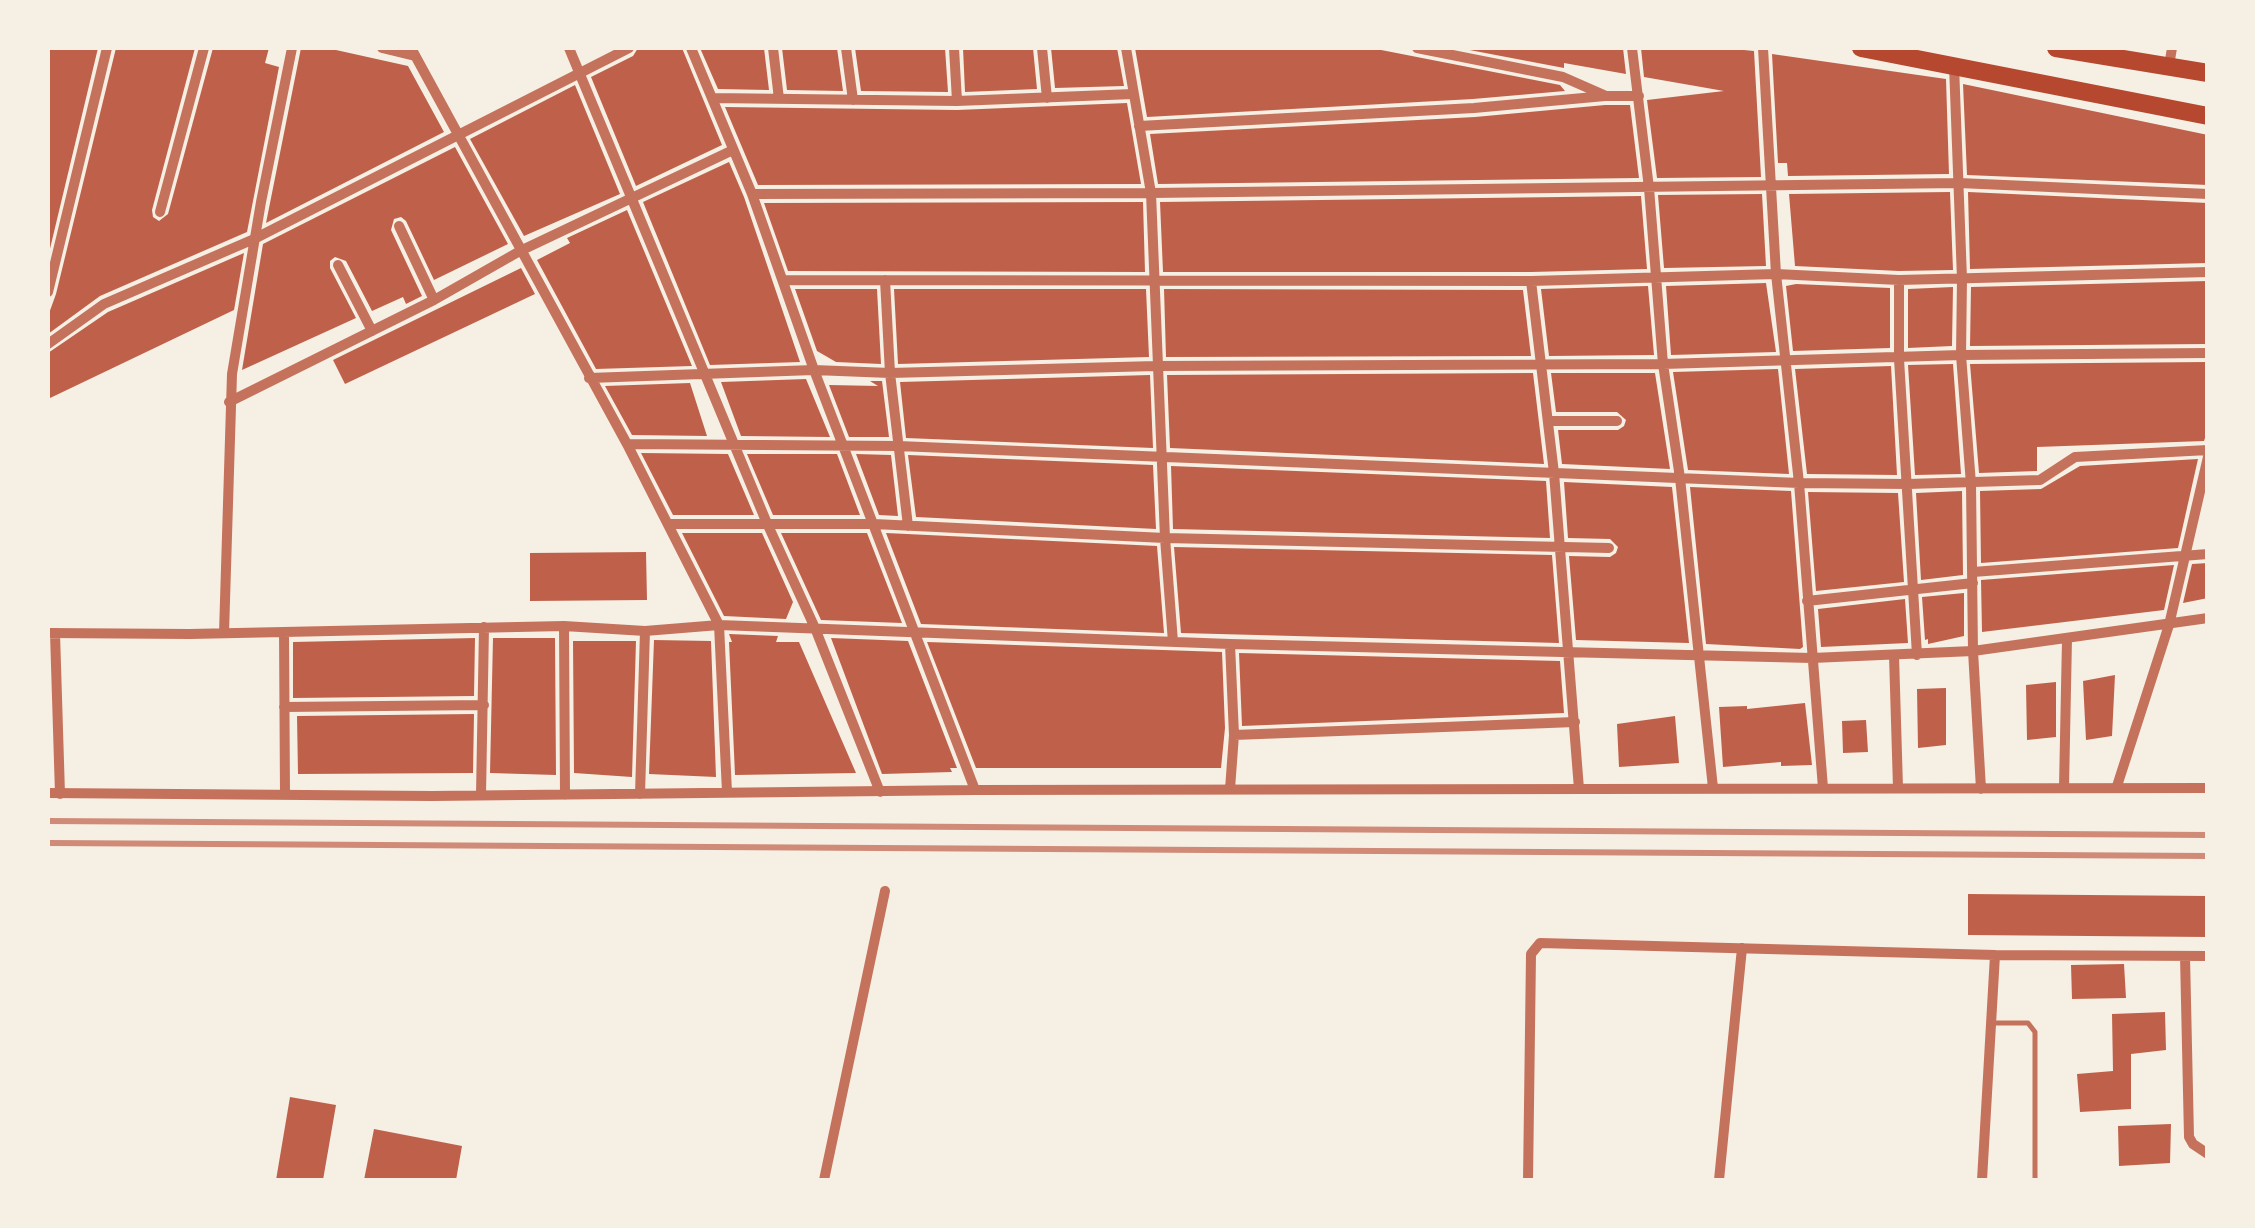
<!DOCTYPE html>
<style>
body{margin:0}
#map{position:relative;width:2255px;height:1228px;overflow:hidden;background:#f6efe4;font-family:"Asap Condensed",sans-serif}
canvas{display:block}
.frame{position:absolute;inset:0;border:50px solid #f6efe4;pointer-events:none}
</style>
<div id="map">
<canvas width="2255" height="1228"></canvas>
<div class="frame"></div>
</div>
<script>
const c = document.querySelector('canvas').getContext('2d');
c.lineJoin = 'round';
function paint(path, color) { c.fillStyle = color; c.fill(path, 'evenodd'); }
const toPath = rows => new Path2D(rows.map(r => 'M' + r).join(''));
function trace(path, color, width, dash) { c.strokeStyle = color; c.lineWidth = width; c.lineCap = dash ? 'butt' : 'round'; c.setLineDash(dash || []); c.stroke(path); }
const building = toPath([
 [48,48,98,48,48,257],
 [116,48,195,48,152,210,153,217,159,221,168,214,213,48,269,48,265,63,279,67,247,232,100,296,48,334,48,316,56,294],
 [301,48,327,48,408,66,444,132,266,223],
 [638,48,682,48,722,145,636,186,591,77,633,56],
 [700,48,764,48,769,90,718,89],
 [782,48,837,48,843,91,787,90],
 [855,48,945,48,948,92,861,91],
 [963,48,1033,48,1037,89,965,92],
 [1051,48,1117,48,1124,86,1055,88],
 [1135,48,1371,48,1560,85,1565,91,1473,99,1147,117],
 [1459,48,1623,48,1626,74,1564,63,1564,68],
 [1641,48,1724,48,1754,51,1761,177,1657,178,1647,100,1724,91,1644,77],
 [1772,54,1946,79,1949,174,1788,176,1787,163,1778,163],
 [1963,84,2208,135,2208,185,1967,175],
 [575,85,620,194,524,236,470,139],
 [1127,103,1141,184,758,185,725,107,957,110],
 [1605,105,1630,105,1639,178,1158,184,1150,134,1475,117],
 [455,147,508,244,434,280,406,221,401,217,394,219,391,230,422,296,406,304,403,297,372,311,346,261,335,257,330,261,330,268,356,318,242,370,263,244],
 [729,162,744,197,800,362,710,365,643,202],
 [1950,192,1953,270,1899,271,1795,266,1789,194],
 [1968,192,2208,203,2208,263,1970,269],
 [1762,194,1766,266,1664,268,1658,195],
 [1641,196,1647,269,1531,272,1163,272,1160,202],
 [1143,202,1145,272,788,271,764,203],
 [627,210,692,366,596,369,537,260,570,243,567,238],
 [244,253,234,310,48,399,48,353,108,312],
 [521,268,535,294,345,384,333,360],
 [2208,281,2208,344,1970,346,1971,287],
 [1766,283,1776,352,1671,355,1666,286],
 [1796,284,1890,288,1890,348,1793,351,1786,286],
 [1648,286,1654,355,1549,356,1541,289],
 [1953,287,1952,346,1908,348,1908,289],
 [795,289,877,289,881,364,836,362,817,351],
 [894,289,1146,289,1149,357,898,364],
 [1164,289,1523,290,1531,356,1166,357],
 [2208,362,2208,429,2204,441,2037,447,2037,471,1979,473,1970,364],
 [1953,364,1961,474,1915,475,1908,365],
 [1891,366,1897,475,1807,474,1795,369],
 [1778,369,1789,474,1688,470,1673,372],
 [1533,373,1544,464,1170,448,1167,375],
 [1551,373,1655,373,1670,469,1562,464,1558,430,1618,430,1624,426,1626,420,1617,412,1556,412],
 [1150,375,1153,448,906,438,900,382],
 [806,379,830,437,741,436,721,382],
 [870,381,882,381,889,437,849,437,829,385,878,386],
 [690,383,707,436,632,435,605,386],
 [641,453,728,454,754,515,673,515],
 [747,454,837,454,860,515,773,515],
 [856,454,891,455,898,516,879,515],
 [908,455,1153,465,1156,529,916,517],
 [2198,459,2178,548,1981,563,1980,491,2041,489,2080,466],
 [1171,466,1546,481,1550,538,1173,529],
 [1564,482,1672,487,1689,643,1576,640,1569,556,1610,557,1616,553,1618,547,1610,539,1568,538],
 [1690,487,1791,491,1803,647,1800,649,1706,644],
 [1962,491,1963,575,1921,580,1916,493],
 [1808,492,1898,493,1904,582,1816,591],
 [682,533,762,533,793,602,786,619,724,616],
 [781,533,867,533,902,623,821,620],
 [886,533,1157,546,1164,633,921,624],
 [1174,547,1552,555,1559,643,1181,633],
 [646,552,647,600,530,601,530,553],
 [2208,563,2208,598,2183,603,2192,564],
 [2174,565,2164,610,1982,632,1981,580],
 [1964,593,1964,636,1928,644,1928,639,1925,640,1922,597],
 [1905,599,1908,643,1821,647,1818,609],
 [729,634,778,636,776,642,799,642,856,773,735,775,729,642,732,642],
 [475,638,474,696,293,698,293,642],
 [493,638,555,638,556,775,490,773],
 [831,638,908,641,957,768,950,768,952,772,882,774],
 [654,640,711,641,716,777,649,774],
 [573,641,636,641,632,777,574,773],
 [927,642,1222,652,1225,728,1221,768,976,768],
 [1239,653,1560,661,1564,713,1242,726],
 [2115,675,2112,736,2086,740,2083,681],
 [2056,682,2056,737,2027,740,2026,685],
 [1946,688,1946,745,1918,748,1917,689],
 [1805,703,1812,765,1781,766,1781,762,1723,767,1719,707,1747,706,1747,709],
 [474,714,473,773,298,774,297,716],
 [1675,716,1679,763,1619,767,1617,724],
 [1866,720,1868,752,1843,753,1842,721],
 [1968,894,2208,896,2208,937,1968,935],
 [2124,964,2126,998,2072,999,2071,965],
 [2165,1012,2166,1050,2131,1054,2131,1109,2080,1112,2077,1074,2113,1071,2112,1014],
 [290,1097,336,1105,323,1180,276,1180],
 [2171,1124,2170,1163,2119,1166,2118,1126],
 [374,1129,462,1146,456,1180,364,1180]
]);
const service = toPath([
 [1994,1023,2028,1023,2035,1032,2035,1180]
]);
const minor = toPath([
 [382,48,415,56],
 [411,48,627,444,719,625,727,792],
 [569,48,766,521,815,628,880,792],
 [691,48,752,194,814,370,975,790],
 [773,48,779,99],
 [846,48,853,100],
 [954,48,957,101],
 [1042,48,1047,98],
 [1126,48,1151,193,1165,538,1173,642],
 [1417,48,1563,77,1604,95],
 [1632,48,1649,188,1663,364,1680,478,1713,788],
 [1763,48,1776,274,1799,483,1823,788],
 [1954,65,1962,279,1961,355,1971,484,1973,651,1981,789],
 [2169,66,2172,48],
 [712,98,957,101,1133,94],
 [1139,126,1474,108,1605,96,1639,96],
 [752,194,1151,193,1959,183,2208,194],
 [160,212,204,48],
 [399,226,434,300],
 [338,265,372,331],
 [783,280,1531,281,1776,274,1899,280,2208,272],
 [885,280,890,373,908,526],
 [1899,280,1899,359,1917,655],
 [1531,281,1554,473,1579,789],
 [48,292,107,48],
 [48,344,104,304,254,239,629,48],
 [589,378,814,370,890,373,1156,366,1663,364,1961,355,2208,353],
 [229,402,434,300,520,251,733,150],
 [1549,421,1617,421],
 [627,444,898,446,1799,483,1908,484,2040,480,2075,457,2208,450],
 [668,524,874,524,1165,538,1609,548],
 [1973,572,2208,554],
 [1807,601,1973,583],
 [564,626,565,795],
 [284,632,285,794],
 [48,633,190,634,564,626,645,631,719,625,1230,644,1812,658,1973,651,2208,618],
 [55,633,60,794],
 [224,633,232,374,261,202,292,48],
 [1894,655,1898,788],
 [284,707,484,705],
 [1234,735,1575,722],
 [2117,786,2169,625,2208,457],
 [2064,787,2067,639],
 [1230,789,1234,735,1230,644],
 [48,793,432,796,975,790,2208,788],
 [640,794,645,631],
 [481,795,484,627],
 [2185,956,2189,1137,2193,1144,2208,1154],
 [824,1180,885,891],
 [1528,1180,1531,954,1540,943,1995,955,2208,956],
 [1719,1180,1742,948],
 [1982,1180,1995,955]
]);
const primary = toPath([
 [1861,48,2208,116],
 [2056,48,2208,73]
]);
const rail = toPath([
 [48,821,2208,835],
 [48,843,2208,856]
]);
paint(building, '#bf614a');
trace(service, '#c5725c', 5);
trace(minor, '#c5725c', 10);
trace(primary, '#b5482f', 18);
trace(rail, '#cf8b77', 6);
</script>
